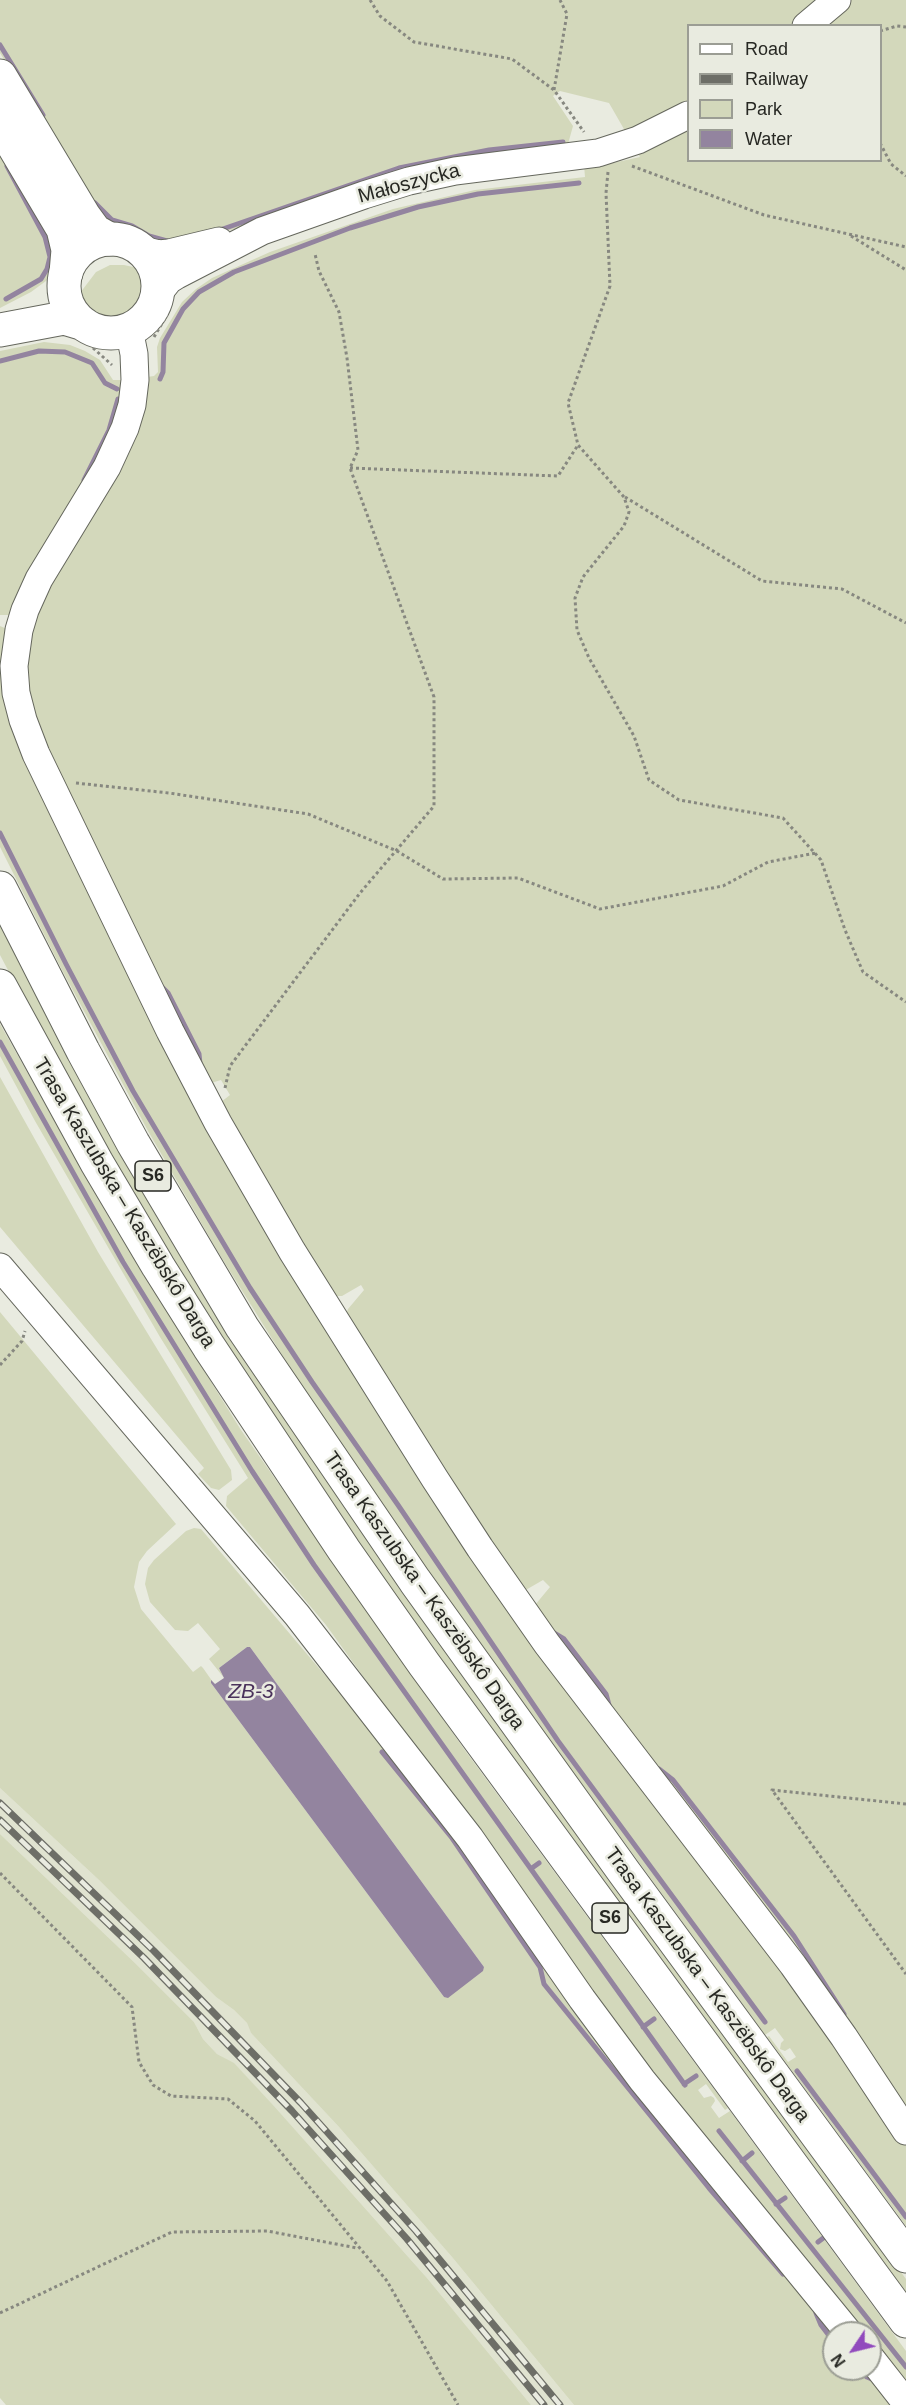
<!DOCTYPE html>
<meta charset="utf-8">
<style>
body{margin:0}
#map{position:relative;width:906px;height:2405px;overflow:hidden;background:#e9ebe0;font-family:Helvetica,sans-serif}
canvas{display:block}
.legend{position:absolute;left:687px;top:24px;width:195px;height:138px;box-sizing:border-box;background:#e9ebe0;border:2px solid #9b9d94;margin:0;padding:8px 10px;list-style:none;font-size:18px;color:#272823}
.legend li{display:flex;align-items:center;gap:12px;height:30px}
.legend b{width:30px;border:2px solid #9b9d94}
.north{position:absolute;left:822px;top:2321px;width:60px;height:60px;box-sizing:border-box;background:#e9ebe0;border:2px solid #9b9d94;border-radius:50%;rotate:235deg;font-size:16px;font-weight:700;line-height:24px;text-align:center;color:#272823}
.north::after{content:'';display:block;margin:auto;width:21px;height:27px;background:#914abd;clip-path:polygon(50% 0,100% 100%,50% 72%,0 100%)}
</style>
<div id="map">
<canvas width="906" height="2405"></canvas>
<ul class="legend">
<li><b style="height:8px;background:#fff"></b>Road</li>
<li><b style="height:8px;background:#6d6e67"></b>Railway</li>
<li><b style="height:16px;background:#d3d8bb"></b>Park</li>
<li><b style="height:16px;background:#93849f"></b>Water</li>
</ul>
<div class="north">N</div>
</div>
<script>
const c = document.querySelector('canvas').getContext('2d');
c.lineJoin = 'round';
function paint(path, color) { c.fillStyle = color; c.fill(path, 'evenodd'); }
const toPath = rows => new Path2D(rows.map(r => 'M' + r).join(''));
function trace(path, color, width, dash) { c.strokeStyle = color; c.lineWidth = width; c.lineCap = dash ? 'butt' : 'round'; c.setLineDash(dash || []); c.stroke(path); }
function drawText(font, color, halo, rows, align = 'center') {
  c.font = font + ' Helvetica,sans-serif'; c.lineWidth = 5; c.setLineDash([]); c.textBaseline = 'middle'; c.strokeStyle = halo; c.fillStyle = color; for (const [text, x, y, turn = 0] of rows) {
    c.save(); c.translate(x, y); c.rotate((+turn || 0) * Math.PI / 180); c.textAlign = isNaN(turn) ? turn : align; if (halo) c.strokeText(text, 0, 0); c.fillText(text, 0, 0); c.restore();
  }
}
const built = toPath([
 [0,1788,99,1880,216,1997,234,2010,247,2023,251,2033,339,2127,452,2257,574,2405,531,2405,427,2278,274,2106,234,2064,217,2054,203,2039,194,2022,135,1963,0,1834]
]);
const green = toPath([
 [0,0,906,0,906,2119,604,1706,535,1605,550,1587,543,1580,524,1591,344,1320,348,1309,364,1290,361,1285,342,1296,333,1296,221,1102,230,1095,221,1080,211,1083,57,781,25,692,28,628,147,377,154,376,158,372,157,347,160,338,182,302,196,289,212,278,270,252,393,209,475,190,585,177,584,165,594,167,640,157,609,103,560,91,553,96,573,126,568,144,176,244,146,240,129,230,107,223,0,53],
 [688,26,880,26,880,160,688,160],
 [0,148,53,239,51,273,46,281,31,292,0,308],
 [110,265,124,265,142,269,147,284,145,298,138,310,126,319,111,322,96,319,84,310,77,297,96,272],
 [44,342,70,345,85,351,100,360,113,380,125,380,117,421,13,615,0,615,0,351],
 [0,626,7,629,8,673,244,1182,906,2144,906,2226,767,2037,769,2036,788,2062,796,2057,790,2048,785,2051,780,2049,781,2043,784,2040,775,2028,765,2035,435,1583,302,1387,218,1252,148,1131,62,970,0,847],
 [0,918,532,1770,906,2279,906,2298,402,1608,172,1261,36,1023,0,955],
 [0,1024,112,1223,241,1430,464,1749,728,2108,725,2110,706,2084,698,2090,704,2098,711,2096,714,2098,715,2101,711,2107,719,2118,730,2111,906,2351,906,2391,870,2347,870,2333,859,2333,688,2126,326,1625,226,1506,227,1496,248,1478,160,1337,35,1121,0,1056],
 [0,1077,98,1252,231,1470,232,1480,219,1490,211,1488,198,1474,204,1468,0,1227],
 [0,1312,176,1524,147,1551,139,1562,134,1587,141,1609,193,1672,201,1666,203,1668,215,1685,211,1681,211,1683,444,1997,484,1967,250,1647,247,1647,219,1668,224,1678,209,1659,220,1649,198,1623,188,1631,175,1630,150,1602,145,1584,148,1568,154,1560,186,1531,194,1528,201,1529,440,1811,834,2333,834,2369,865,2369,899,2405,574,2405,452,2257,339,2127,251,2033,247,2023,234,2010,216,1997,99,1880,0,1788],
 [0,1834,135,1963,194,2022,203,2039,217,2054,234,2063,274,2106,427,2278,531,2405,6,2405,0,2398]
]);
const water = toPath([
 [247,1647,250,1647,484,1967,483,1971,448,1998,444,1997,211,1683,211,1680,215,1684,224,1678,219,1668]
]);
const stream = toPath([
 [0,45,43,115],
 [95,203,112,220,132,226,149,236,167,241],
 [217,231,399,168,489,150,563,142],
 [6,299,41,279,47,269,50,257,45,237,7,166],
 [0,361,39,351,65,352,92,363,105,383,117,389],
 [160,379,163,372,164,343,183,309,199,292,234,272,350,228,418,207,478,194,579,183],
 [84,480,109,430,118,399],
 [0,833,66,964,133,1091,250,1288,312,1382,398,1505,558,1741,765,2022],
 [162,987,168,993,199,1054,200,1064],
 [0,1042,123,1262,252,1471,314,1565,685,2085],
 [554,1633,564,1639,606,1694,609,1705],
 [382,1752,452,1838,540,1967,544,1984,709,2188,783,2274],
 [659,1769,673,1780,794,1936,844,2014],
 [532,1868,539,1863],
 [643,2027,654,2019],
 [797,2071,906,2217],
 [684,2084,696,2076],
 [719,2131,906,2367],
 [742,2161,752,2153],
 [776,2204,785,2198],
 [818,2242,826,2236],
 [816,2313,821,2325,834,2342],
 [860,2369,867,2377,874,2380]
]);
const path = toPath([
 [370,0,380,16,414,42,512,59,554,90,584,132],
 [880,31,897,26,906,27],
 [554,90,567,14,560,0],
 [880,143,891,164,906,176],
 [632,166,764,215,906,247],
 [608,172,606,193,610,286,568,403,578,445,624,497,629,512,624,526,583,577,575,598,577,630,589,658,634,736,649,780,679,800,783,818,821,860,845,930,863,972,906,1002],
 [851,236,906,270],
 [154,337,167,315],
 [93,348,112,365],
 [350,468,558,476,578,445],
 [625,497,762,581,842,589,906,623],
 [76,783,169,793,308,814,397,851,443,879,518,878,600,909,723,886,768,862,816,853],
 [225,1088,230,1066,360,893,434,806,434,697,350,468,358,450,347,358,339,312,319,271,315,254],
 [0,1365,22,1341,25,1331],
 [906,1804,772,1790,906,1974],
 [0,1873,132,2007,139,2062,153,2085,171,2096,228,2099,255,2121,387,2281,458,2405],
 [0,2313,172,2232,267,2231,357,2248]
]);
const minor = toPath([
 [806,26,837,0],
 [142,250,159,254,169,253,219,241],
 [157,295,169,280,177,275,262,231,364,195,409,181,455,171,598,153,638,140,688,115],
 [129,329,134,354,135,380,132,405,125,428,107,467,39,579,25,610,19,630,14,666,16,693,23,720,36,754,170,1031,218,1123,292,1251,435,1479,480,1548,547,1644,793,1965,844,2037,906,2131],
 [0,1267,297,1615,470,1838,582,1999,642,2080,849,2333],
 [870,2357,906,2403]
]);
const major = toPath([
 '64 286a47 47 0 1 1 94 0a47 47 0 1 1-94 0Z',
 [0,330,64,318,84,324]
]);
const highway = toPath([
 [0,76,84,216,95,231,109,239],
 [0,123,63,229,68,250,66,273],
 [0,888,83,1051,133,1143,242,1327,415,1581,624,1872,906,2256],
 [0,986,97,1163,158,1266,209,1347,344,1550,424,1664,906,2321]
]);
const rail = toPath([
 [0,1803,154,1951,301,2103,416,2231,560,2405],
 [0,1820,144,1958,292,2111,407,2239,544,2405]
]);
const shields = [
 [153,1176,36],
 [610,1918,36]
];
const shieldNames = [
 ["S6",153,1176],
 ["S6",610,1918]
];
const streetNames = [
 ["Małoszycka",409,184,-15],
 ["Trasa Kaszubska – Kaszëbskô Darga",124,1203,59],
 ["Trasa Kaszubska – Kaszëbskô Darga",424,1591,55],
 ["Trasa Kaszubska – Kaszëbskô Darga",707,1985,54]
];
const waterNames = [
 ["ZB-3",251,1692]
];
paint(built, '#e0e3d0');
paint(green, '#d3d8bb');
paint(water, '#93849f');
trace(stream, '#93849f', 5);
trace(minor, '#65675d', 29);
trace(major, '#65675d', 35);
trace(highway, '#65675d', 35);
trace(path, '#878880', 3, [3, 3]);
trace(minor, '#fff', 27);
trace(major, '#fff', 33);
trace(highway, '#fff', 33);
trace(rail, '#6d6e67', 7);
trace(rail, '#e9ebe0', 4.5, [14]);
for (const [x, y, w] of shields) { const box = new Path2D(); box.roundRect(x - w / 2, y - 15, w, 30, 4.5); c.fillStyle = '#e9ebe0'; c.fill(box); trace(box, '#272823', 1.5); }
drawText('bold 18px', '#272823', null, shieldNames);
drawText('20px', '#272823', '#e9ebe0', streetNames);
drawText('italic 21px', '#4a325b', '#e9ebe0', waterNames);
</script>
